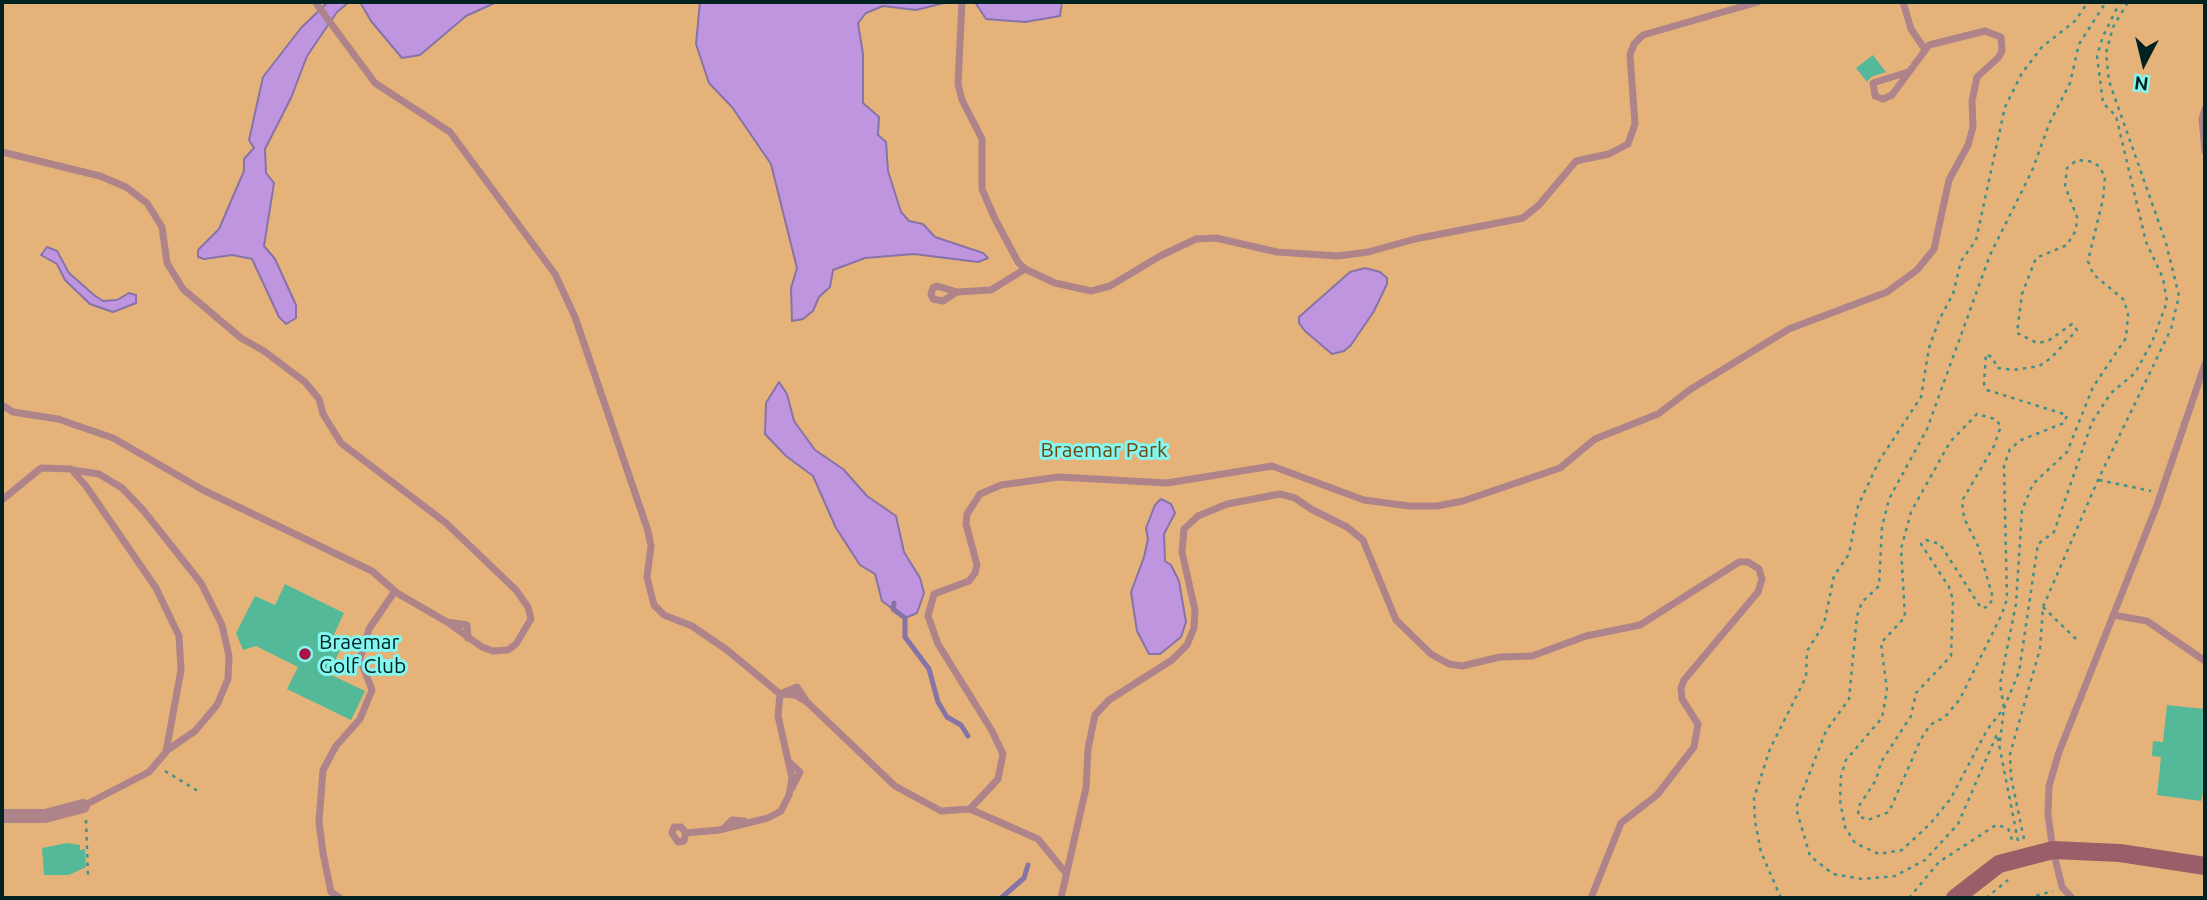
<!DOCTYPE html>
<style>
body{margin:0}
#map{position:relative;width:2207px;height:900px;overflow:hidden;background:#76eae2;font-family:Ubuntu,sans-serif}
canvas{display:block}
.frame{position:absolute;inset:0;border:4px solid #002322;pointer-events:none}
.north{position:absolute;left:2109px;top:28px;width:70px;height:70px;-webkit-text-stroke:5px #84f7f0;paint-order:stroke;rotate:187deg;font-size:19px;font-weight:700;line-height:28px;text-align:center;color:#002322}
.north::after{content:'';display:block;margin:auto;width:24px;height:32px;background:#002322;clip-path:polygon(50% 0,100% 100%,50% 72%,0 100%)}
</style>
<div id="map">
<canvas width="2207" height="900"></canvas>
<div class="frame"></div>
<div class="north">N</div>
</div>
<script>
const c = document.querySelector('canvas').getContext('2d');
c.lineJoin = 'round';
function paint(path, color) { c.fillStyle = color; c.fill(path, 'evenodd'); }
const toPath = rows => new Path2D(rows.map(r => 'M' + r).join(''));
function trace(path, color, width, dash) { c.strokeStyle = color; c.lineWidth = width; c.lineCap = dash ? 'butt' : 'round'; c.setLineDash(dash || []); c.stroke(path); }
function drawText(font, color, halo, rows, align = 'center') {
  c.font = font + ' Ubuntu,sans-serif'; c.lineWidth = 6; c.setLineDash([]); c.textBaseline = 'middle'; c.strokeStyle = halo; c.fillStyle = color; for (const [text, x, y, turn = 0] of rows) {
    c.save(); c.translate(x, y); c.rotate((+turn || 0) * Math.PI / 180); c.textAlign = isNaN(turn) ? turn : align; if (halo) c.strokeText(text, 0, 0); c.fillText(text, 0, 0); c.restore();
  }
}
const green = toPath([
 [2,2,2205,2,2205,898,2,898]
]);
const water = toPath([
 [328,2,349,2,337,12,307,56,291,98,265,149,266,173,274,183,264,246,275,259,296,305,296,318,286,324,279,317,252,259,232,255,204,259,198,257,198,250,219,229,244,171,244,159,254,148,249,140,263,77,301,28,328,2],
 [360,2,497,2,466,16,420,55,402,58,371,21,360,2],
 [700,2,948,2,916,10,883,6,866,13,858,23,863,54,863,103,879,117,878,135,886,142,888,171,901,212,909,221,923,224,935,237,983,253,988,258,978,262,914,254,865,258,833,270,830,287,819,297,813,311,803,319,792,321,791,288,797,268,771,164,732,107,709,83,696,44,700,2],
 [975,2,1062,2,1060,16,1025,22,986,19,975,2],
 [47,247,57,251,69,273,94,295,103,301,117,300,129,293,136,295,136,303,113,312,90,304,65,280,57,264,41,255,47,247],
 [1365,268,1380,272,1387,278,1387,284,1374,311,1351,345,1344,351,1332,354,1305,331,1299,323,1299,317,1350,272,1365,268],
 [779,382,787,394,794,421,815,450,843,469,867,496,896,516,904,552,920,578,924,593,917,613,905,618,882,601,875,574,860,565,836,528,813,476,786,456,765,434,766,403,779,382],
 [1161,499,1171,504,1175,513,1164,534,1165,561,1171,565,1179,581,1186,622,1181,637,1160,654,1149,654,1137,631,1131,592,1144,557,1148,539,1146,528,1155,505,1161,499]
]);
const stream = toPath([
 [894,603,893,609,905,618,905,637,929,669,938,702,947,717,961,725,968,736],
 [1001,898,1024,878,1028,865]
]);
const building = toPath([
 [1873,55,1886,72,1871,77,1867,82,1856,68],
 [285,584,344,613,329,645,340,650,329,674,365,691,351,720,287,689,298,667,256,646,243,650,236,633,255,596,275,605],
 [2167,705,2205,709,2205,783,2201,801,2157,795,2161,757,2152,756,2153,741,2163,742],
 [67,843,80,845,80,850,85,849,86,867,69,875,44,875,42,848]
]);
const path = toPath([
 [2099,480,2151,491],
 [2043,607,2076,639],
 [2000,741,2004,708,2000,684,2016,604,2022,510,2033,484,2067,452,2093,387,2126,338,2128,314,2124,300,2093,274,2088,261,2103,199,2105,177,2099,166,2089,161,2077,160,2067,168,2065,186,2077,217,2076,230,2067,245,2036,258,2022,294,2017,333,2037,343,2048,341,2072,324,2077,330,2051,358,2039,366,2013,370,1997,368,1993,358,1986,354,1984,384,1987,390,2067,415,2064,423,2021,440,2010,449,2004,466,2007,599,2002,614,1960,699,1945,717,1930,725,1921,739,1889,812,1868,820,1858,816,1859,806,1876,780,1881,762,1911,716,1916,693,1951,656,1953,600,1949,587,1921,544,1926,540,1940,544,1981,608,1988,607,1993,598,1978,546,1964,518,1962,501,1994,446,2001,426,1995,419,1977,414,1950,442,1911,512,1901,549,1905,617,1881,643,1887,690,1882,718,1846,760,1841,776,1840,800,1845,827,1855,843,1879,854,1902,850,1931,823,1951,798,1987,730,2004,708,2019,672,2038,544,2054,532,2092,422,2111,393,2135,373,2152,342,2167,302,2163,278,2146,242,2116,116,2103,103,2097,56,2103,36,2120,2],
 [165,771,201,793],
 [86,820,88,876],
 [2024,839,2011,777,2010,754,2040,649,2043,607,2098,480,2171,329,2179,296,2166,243,2109,81,2106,53,2113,27,2128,2],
 [2018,841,1997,734,1958,824,1925,860,1895,876,1862,879,1833,874,1810,856,1796,808,1826,731,1849,699,1857,616,1862,602,1879,586,1882,527,1889,499,1927,429,1990,255,2032,171,2049,124,2070,83,2079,44,2106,2],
 [1781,898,1761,852,1755,821,1754,798,1770,749,1806,677,1807,651,1824,624,1834,576,1849,554,1858,506,1879,461,1921,397,1929,348,1939,320,1953,294,1961,261,1976,240,2005,107,2022,73,2042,47,2075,21,2088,2],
 [1909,898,1939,862,1996,825,2008,828,2013,843],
 [1986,898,2008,880],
 [2028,898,2053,891]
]);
const lane = toPath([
 [315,2,375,83,450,132,555,274,575,317,648,531,651,546,647,577,654,605,664,615,692,626,727,650,780,694,778,716,792,778,789,795,781,811,768,818,719,830,686,833,681,827,674,827,672,833,678,842,684,841,686,833],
 [962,2,958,84,962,100,982,139,982,189,995,219,1018,262,1025,269,1055,283,1091,291,1110,286,1160,256,1196,239,1216,238,1277,252,1338,256,1368,252,1415,239,1523,218,1539,205,1576,161,1609,154,1628,144,1635,124,1630,55,1634,44,1643,35,1758,2],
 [1903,2,1911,29,1924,48],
 [2205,109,2202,119,2205,151],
 [2,152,100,176,126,187,147,203,162,227,167,263,183,289,241,338,264,351,305,382,319,399,323,414,341,443,446,523,516,590,528,607,531,619,516,644,508,650,493,651,482,647,447,622],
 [957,292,943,301,933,299,931,294,933,288,937,286,957,292,991,290,1025,269],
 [2,405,13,412,58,419,113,438,205,491,372,571,397,593,447,622,467,625,468,638],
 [72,470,99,474,122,488,143,510,201,583,222,625,229,656,228,679,217,705,195,731,166,751],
 [2,500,41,468,71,469,86,486,156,588,179,636,181,670,166,752,149,772,83,806],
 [2113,615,2147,621,2205,661],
 [807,702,795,695,780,694,797,687,807,702,895,786,941,811,970,809,998,779,1003,754,992,731,938,644,928,616,934,594,969,581,975,573,977,565,966,524,967,514,980,494,1001,485,1059,477,1167,483,1272,466,1364,500,1409,506,1437,506,1463,501,1560,468,1595,439,1658,414,1691,389,1789,329,1887,292,1917,270,1934,249,1949,180,1968,145,1973,127,1972,101,1977,77,1998,58,2002,51,2001,37,1985,31,1929,45,1892,95,1883,99,1875,96,1873,83,1908,72],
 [788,761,800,772,792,788],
 [970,809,1038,839,1065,872],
 [724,828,732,820,744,821],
 [340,898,331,892,323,853,319,822,323,770,336,746,360,719,372,690,360,659,369,629,395,591],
 [1061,898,1086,788,1088,749,1095,715,1109,700,1172,660,1187,645,1194,628,1195,610,1182,552,1184,529,1198,516,1227,504,1280,494,1295,498,1311,509,1347,527,1363,540,1396,620,1431,654,1449,664,1462,666,1500,657,1532,656,1586,636,1640,625,1739,562,1748,562,1759,569,1762,579,1758,592,1684,680,1681,688,1682,699,1698,724,1694,747,1657,795,1621,823,1591,898],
 [2072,898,2062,887,2053,850,2048,815,2049,786,2059,752,2157,505,2205,364]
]);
const street = toPath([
 [2,816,45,816,83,806]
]);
const secondary = toPath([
 [1955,898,1999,864,2053,850,2120,853,2205,866]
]);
const markers = [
 [305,654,7,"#a91445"]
];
const parkNames = [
 ["Braemar Park",1104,450]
];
const poiNames = [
 ["Braemar",319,642],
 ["Golf Club",319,666]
];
paint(green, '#e5b379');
paint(water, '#c095e0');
trace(water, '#8673a7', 2);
trace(stream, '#8673a7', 5);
paint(building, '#54b999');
trace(path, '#41908c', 2.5, [3.5, 5]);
trace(lane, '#ae848a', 7);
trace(street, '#ae848a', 14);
trace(secondary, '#995e67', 18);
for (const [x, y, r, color] of markers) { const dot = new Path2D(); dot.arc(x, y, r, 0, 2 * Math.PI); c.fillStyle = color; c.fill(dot); trace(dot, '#84f7f0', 2.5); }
drawText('21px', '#6f470d', '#84f7f0', parkNames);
drawText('21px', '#002322', '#84f7f0', poiNames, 'left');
</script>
